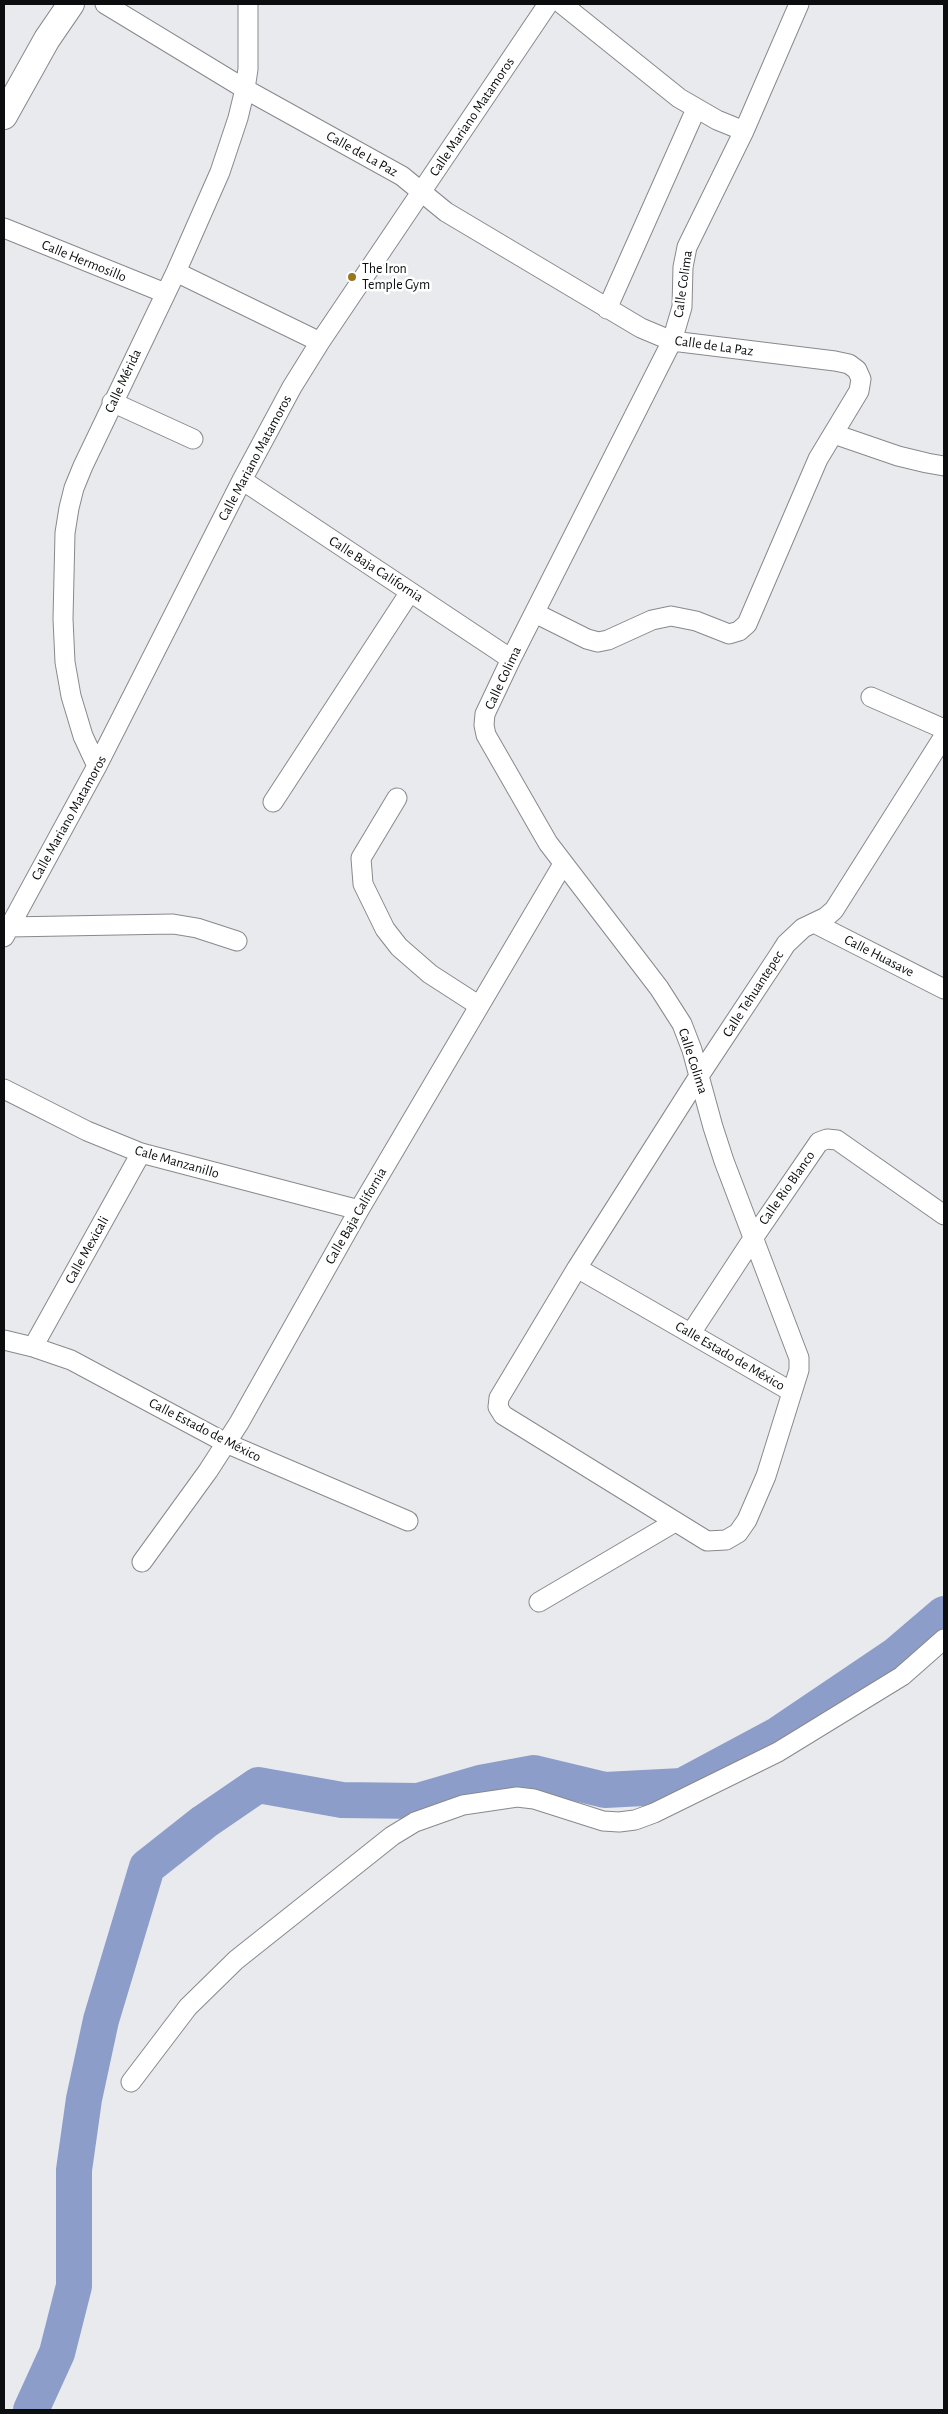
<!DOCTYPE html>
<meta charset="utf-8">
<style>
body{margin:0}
#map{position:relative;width:948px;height:2414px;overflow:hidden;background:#e8eaee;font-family:"Alegreya Sans",sans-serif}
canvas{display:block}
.frame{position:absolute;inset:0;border:5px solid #0c0d0e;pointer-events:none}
</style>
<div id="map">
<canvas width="948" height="2414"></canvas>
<div class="frame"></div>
</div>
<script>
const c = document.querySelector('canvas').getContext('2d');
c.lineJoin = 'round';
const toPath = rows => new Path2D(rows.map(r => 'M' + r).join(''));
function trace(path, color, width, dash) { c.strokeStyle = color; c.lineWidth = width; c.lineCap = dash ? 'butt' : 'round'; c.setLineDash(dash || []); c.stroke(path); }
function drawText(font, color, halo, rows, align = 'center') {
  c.font = font + ' "Alegreya Sans",sans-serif'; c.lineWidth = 5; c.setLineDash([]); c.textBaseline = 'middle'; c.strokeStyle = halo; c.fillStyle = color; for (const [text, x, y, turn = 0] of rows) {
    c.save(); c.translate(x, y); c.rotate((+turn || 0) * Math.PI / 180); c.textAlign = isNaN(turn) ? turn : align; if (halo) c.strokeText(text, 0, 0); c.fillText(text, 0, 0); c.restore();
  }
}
const river = toPath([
 [31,2410,57,2353,74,2286,74,2170,84,2099,101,2020,147,1867,204,1822,258,1785,342,1800,418,1801,480,1783,534,1773,605,1790,682,1786,779,1734,896,1655,944,1614]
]);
const minor = toPath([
 [105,4,245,89,402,176,446,212,641,328,672,341,835,361,849,364,857,370,861,379,859,391,818,459,747,624,739,631,729,634,696,621,671,616,652,620,608,640,598,642,587,639,535,613],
 [562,4,679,98,717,120,744,131],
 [799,4,744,131,687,247,683,267,682,307,672,341,511,659,485,714,484,725,486,735,548,843,659,988,682,1024,692,1050,699,1076,713,1127,724,1161,799,1358,799,1370,766,1476,747,1520,738,1533,726,1540,707,1541,503,1415,498,1407,499,1398,577,1268,699,1076,779,955,786,944,803,928,826,917,834,910,944,736],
 [4,228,165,293],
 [176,272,320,342],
 [607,309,696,109],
 [112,402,193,439],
 [834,434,898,456,927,463,944,466],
 [242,480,511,659],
 [871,697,944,729],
 [97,766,83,736,71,696,65,662,63,619,65,533,69,508,74,488,83,466,176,272,220,172,238,118,245,89,248,69,248,4],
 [397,798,361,858,363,884,385,929,399,947,430,974,478,1005],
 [273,802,410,592],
 [814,923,944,989],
 [9,927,173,924,197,928,237,941],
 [4,937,97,766,242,480,292,387,320,342,548,4],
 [4,1089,87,1131,141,1153,359,1210],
 [577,1268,792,1392],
 [691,1333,754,1237,819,1142,827,1139,837,1140,944,1215],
 [4,1340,33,1347,71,1360,226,1443,408,1521],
 [33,1347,141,1153],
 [142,1562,208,1471,239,1423,359,1210,563,864],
 [539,1602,675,1522],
 [131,2082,188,2007,236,1960,392,1836,415,1822,463,1805,517,1797,534,1799,603,1821,619,1822,635,1820,654,1813,778,1752,902,1676,944,1639]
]);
const secondary = toPath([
 [4,116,47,39,71,4]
]);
const markers = [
 [352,277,5,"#977821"]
];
const streetNames = [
 ["Calle Mariano Matamoros",472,117,-56],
 ["Calle de La Paz",362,154,29],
 ["Calle Hermosillo",84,261,22],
 ["Calle Colima",683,284,-82],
 ["Calle de La Paz",714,346,8],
 ["Calle Mérida",123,381,-65],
 ["Calle Mariano Matamoros",255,458,-62],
 ["Calle Baja California",376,569,33],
 ["Calle Colima",503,678,-65],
 ["Calle Mariano Matamoros",69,818,-61],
 ["Calle Huasave",879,956,27],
 ["Calle Tehuantepec",753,994,-57],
 ["Calle Colima",693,1061,72],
 ["Cale Manzanillo",177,1162,16],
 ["Calle Rio Blanco",787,1188,-55],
 ["Calle Baja California",356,1216,-60],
 ["Calle Mexicali",87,1250,-61],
 ["Calle Estado de México",730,1356,30],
 ["Calle Estado de México",205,1430,27]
];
const poiNames = [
 ["The Iron",362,269],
 ["Temple Gym",362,285]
];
trace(river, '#8c9dc9', 36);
trace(minor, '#88898d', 21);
trace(secondary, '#88898d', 28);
trace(minor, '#fff', 19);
trace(secondary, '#fff', 26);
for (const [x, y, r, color] of markers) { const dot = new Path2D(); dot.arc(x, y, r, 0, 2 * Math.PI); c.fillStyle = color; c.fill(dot); trace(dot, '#fff', 2); }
drawText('14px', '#0c0d0e', '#fff', streetNames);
drawText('14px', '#0c0d0e', '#fff', poiNames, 'left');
</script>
